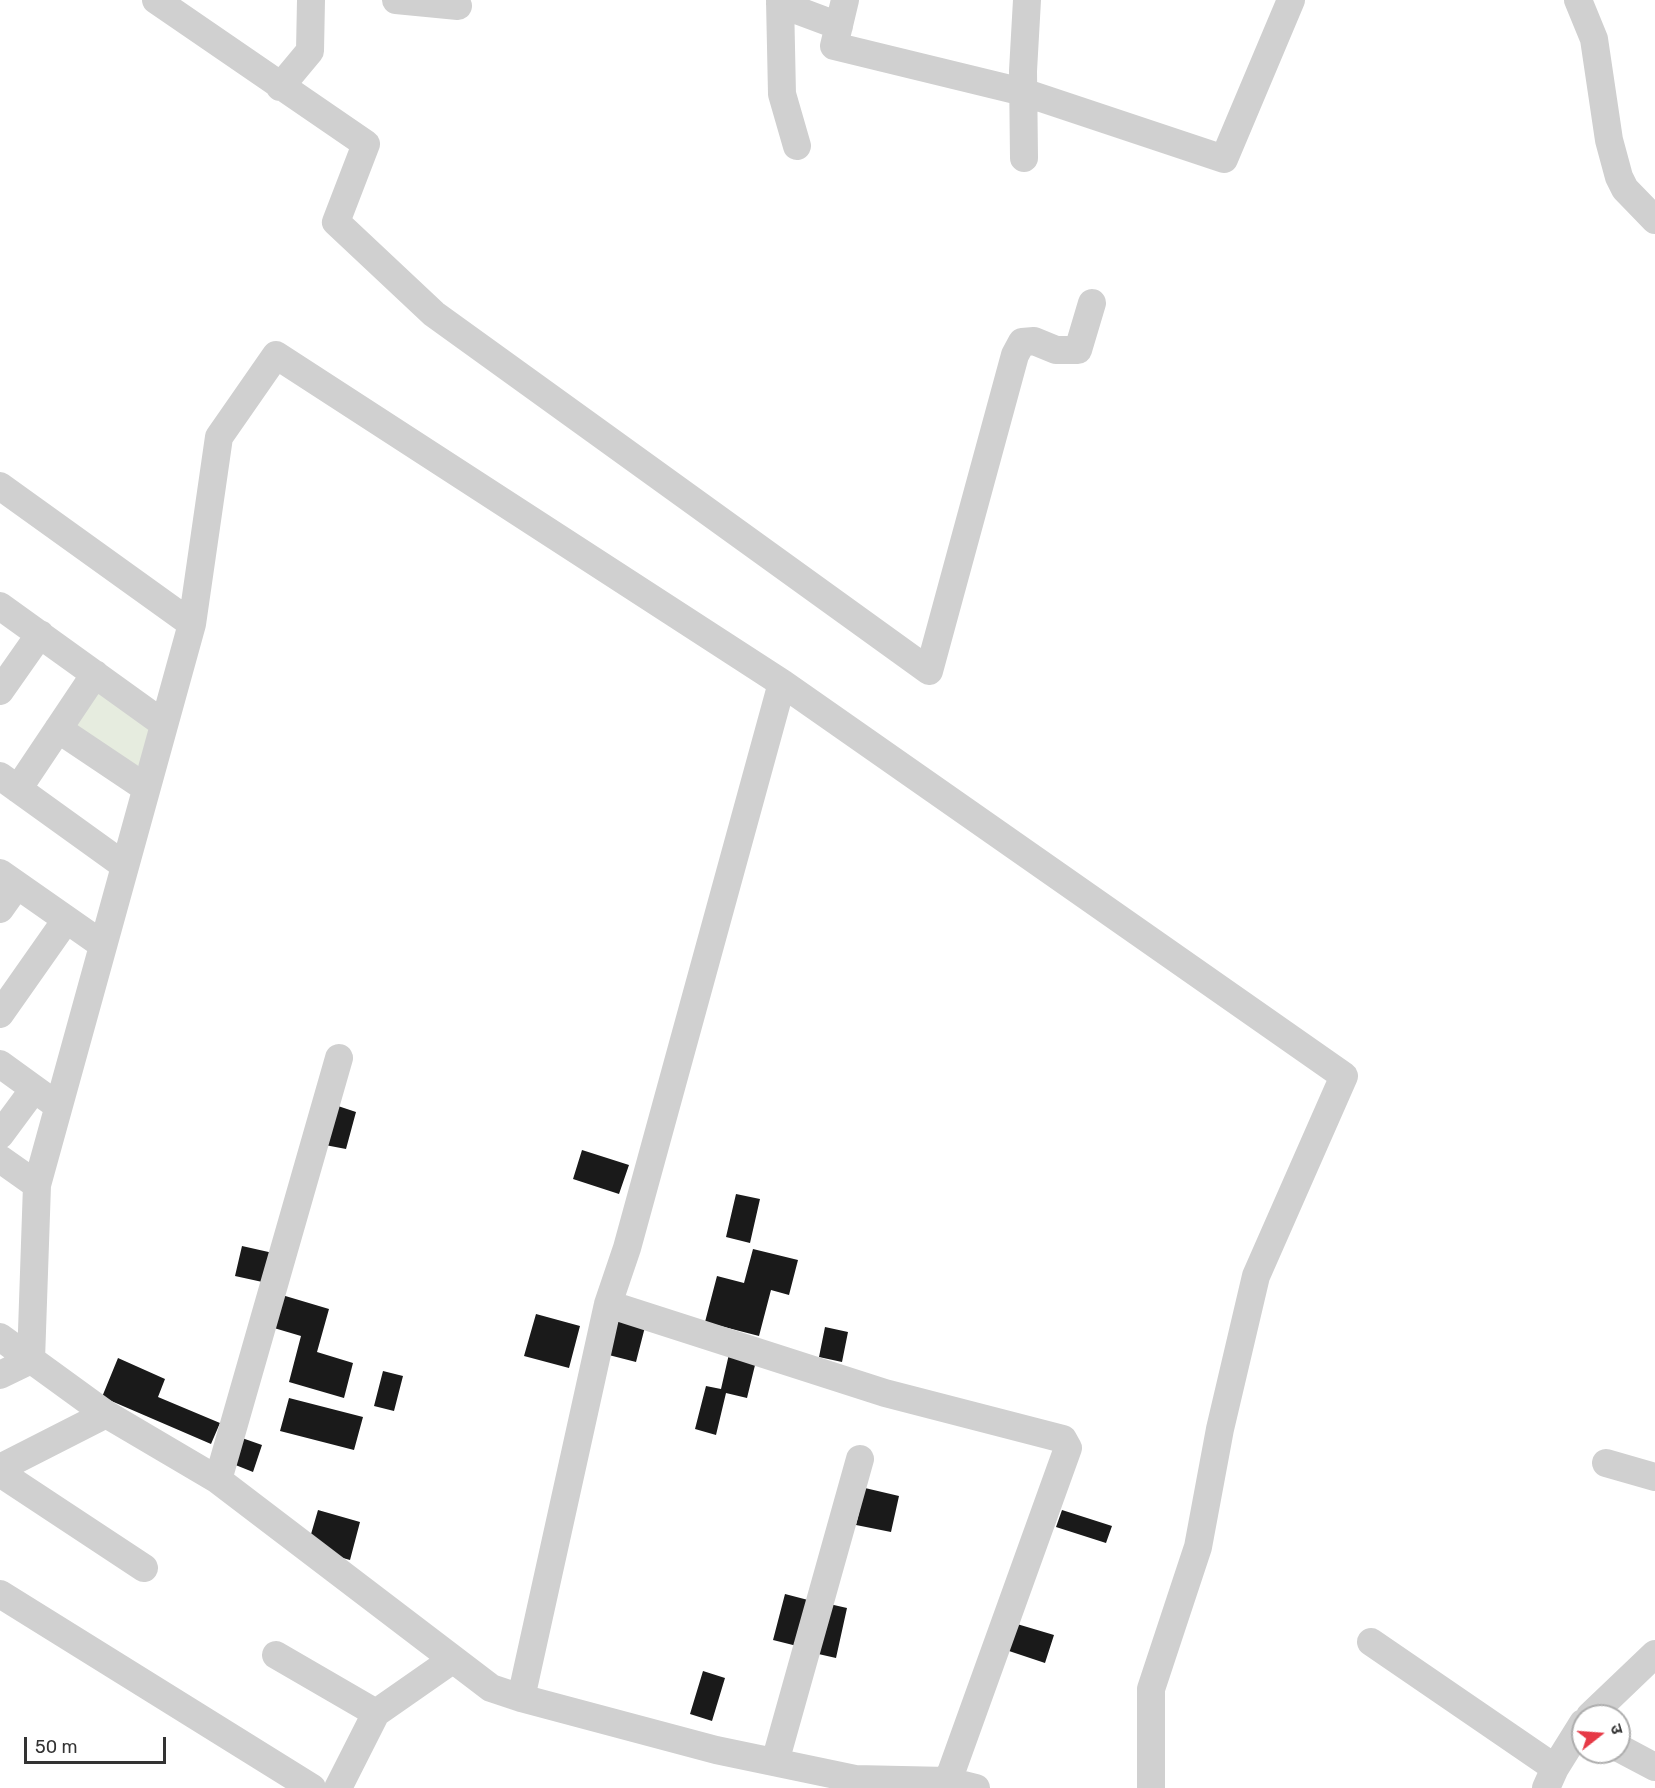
<!DOCTYPE html>
<meta charset="utf-8">
<style>
body{margin:0}
#map{position:relative;width:1655px;height:1788px;overflow:hidden;background:#fff;font-family:Rubik,"Noto Sans Devanagari",sans-serif}
canvas{display:block}
.north{position:absolute;left:1571px;top:1704px;width:60px;height:60px;box-sizing:border-box;background:#fff;border:2px solid #adadad;border-radius:50%;rotate:73deg;font-size:16px;font-weight:700;line-height:24px;text-align:center;color:#333}
.north::after{content:'';display:block;margin:auto;width:21px;height:27px;background:#e63946;clip-path:polygon(50% 0,100% 100%,50% 72%,0 100%)}
.scale{position:absolute;left:24px;top:1737px;width:142px;height:27px;box-sizing:border-box;border:3px solid #333;border-top:0;padding-left:8px;font-size:18px;line-height:21px;white-space:nowrap;color:#333;-webkit-text-stroke:4px #fff;paint-order:stroke}
</style>
<div id="map">
<canvas width="1655" height="1788"></canvas>
<div class="north">उ</div>
<div class="scale">50 m</div>
</div>
<script>
const c = document.querySelector('canvas').getContext('2d');
c.lineJoin = 'round';
function paint(path, color) { c.fillStyle = color; c.fill(path, 'evenodd'); }
const toPath = rows => new Path2D(rows.map(r => 'M' + r).join(''));
function trace(path, color, width, dash) { c.strokeStyle = color; c.lineWidth = width; c.lineCap = dash ? 'butt' : 'round'; c.setLineDash(dash || []); c.stroke(path); }
const green = toPath([
 [100,684,153,726,136,773,72,727]
]);
const building = toPath([
 [338,1106,356,1112,346,1149,325,1145],
 [582,1150,629,1165,619,1194,573,1179],
 [736,1194,760,1199,750,1243,726,1237],
 [242,1246,273,1253,267,1283,235,1276],
 [753,1249,798,1260,789,1295,771,1290,759,1336,705,1322,717,1276,744,1283],
 [282,1295,329,1309,317,1352,353,1363,344,1398,289,1382,301,1336,274,1328],
 [536,1314,580,1326,569,1368,524,1356],
 [610,1314,646,1323,636,1362,601,1353],
 [825,1327,848,1332,842,1362,819,1357],
 [729,1354,756,1361,747,1398,726,1393,716,1435,695,1429,706,1386,721,1389],
 [118,1358,165,1379,158,1397,220,1423,211,1444,102,1397],
 [383,1371,403,1376,394,1411,374,1406],
 [289,1398,363,1417,354,1450,280,1431],
 [242,1438,262,1445,253,1472,233,1464],
 [865,1488,899,1496,891,1532,856,1525],
 [318,1510,360,1522,350,1560,307,1548],
 [1062,1510,1112,1526,1106,1543,1056,1527],
 [785,1594,808,1600,797,1646,773,1640],
 [825,1603,847,1608,836,1658,814,1653],
 [1017,1624,1054,1635,1045,1663,1009,1651],
 [703,1671,725,1678,712,1721,690,1714]
]);
const minor = toPath([
 [156,0,366,144,336,222,434,314,929,671,1015,355,1022,342,1034,341,1056,350,1078,350,1092,303],
 [396,0,458,6],
 [780,0,782,94,797,146],
 [845,0,834,46,1023,92,1224,159,1291,0],
 [1578,0,1594,39,1609,140,1619,177,1625,189,1655,220],
 [780,4,839,26],
 [280,87,310,51,311,0],
 [1024,158,1023,71,1027,0],
 [0,486,192,624],
 [0,606,164,724],
 [0,691,40,634],
 [58,729,146,788],
 [0,776,125,866],
 [18,789,95,674],
 [0,873,103,945],
 [0,909,17,885],
 [0,1014,66,920],
 [0,1064,58,1106],
 [0,1135,34,1089],
 [0,1159,37,1185],
 [608,1304,885,1393,1063,1439,1068,1448,948,1781],
 [0,1337,106,1414,218,1480,491,1688,521,1698,716,1750,855,1779,948,1781,976,1788],
 [0,1375,31,1360,37,1185,192,624,219,437,276,355,782,683,1344,1076,1256,1276,1220,1429,1198,1547,1151,1689,1151,1788],
 [1606,1463,1655,1477],
 [0,1468,106,1414],
 [0,1473,144,1568],
 [218,1480,339,1058],
 [0,1594,312,1788],
 [1371,1642,1555,1768],
 [276,1655,376,1713],
 [521,1698,608,1304,627,1248,782,683],
 [1590,1716,1655,1654],
 [1619,1748,1655,1767],
 [775,1762,860,1459],
 [338,1788,376,1713,452,1660],
 [1546,1788,1555,1768,1583,1723]
]);
paint(green, '#e6ecdf');
paint(building, '#1a1a1a');
trace(minor, '#d0d0d0', 28);
</script>
